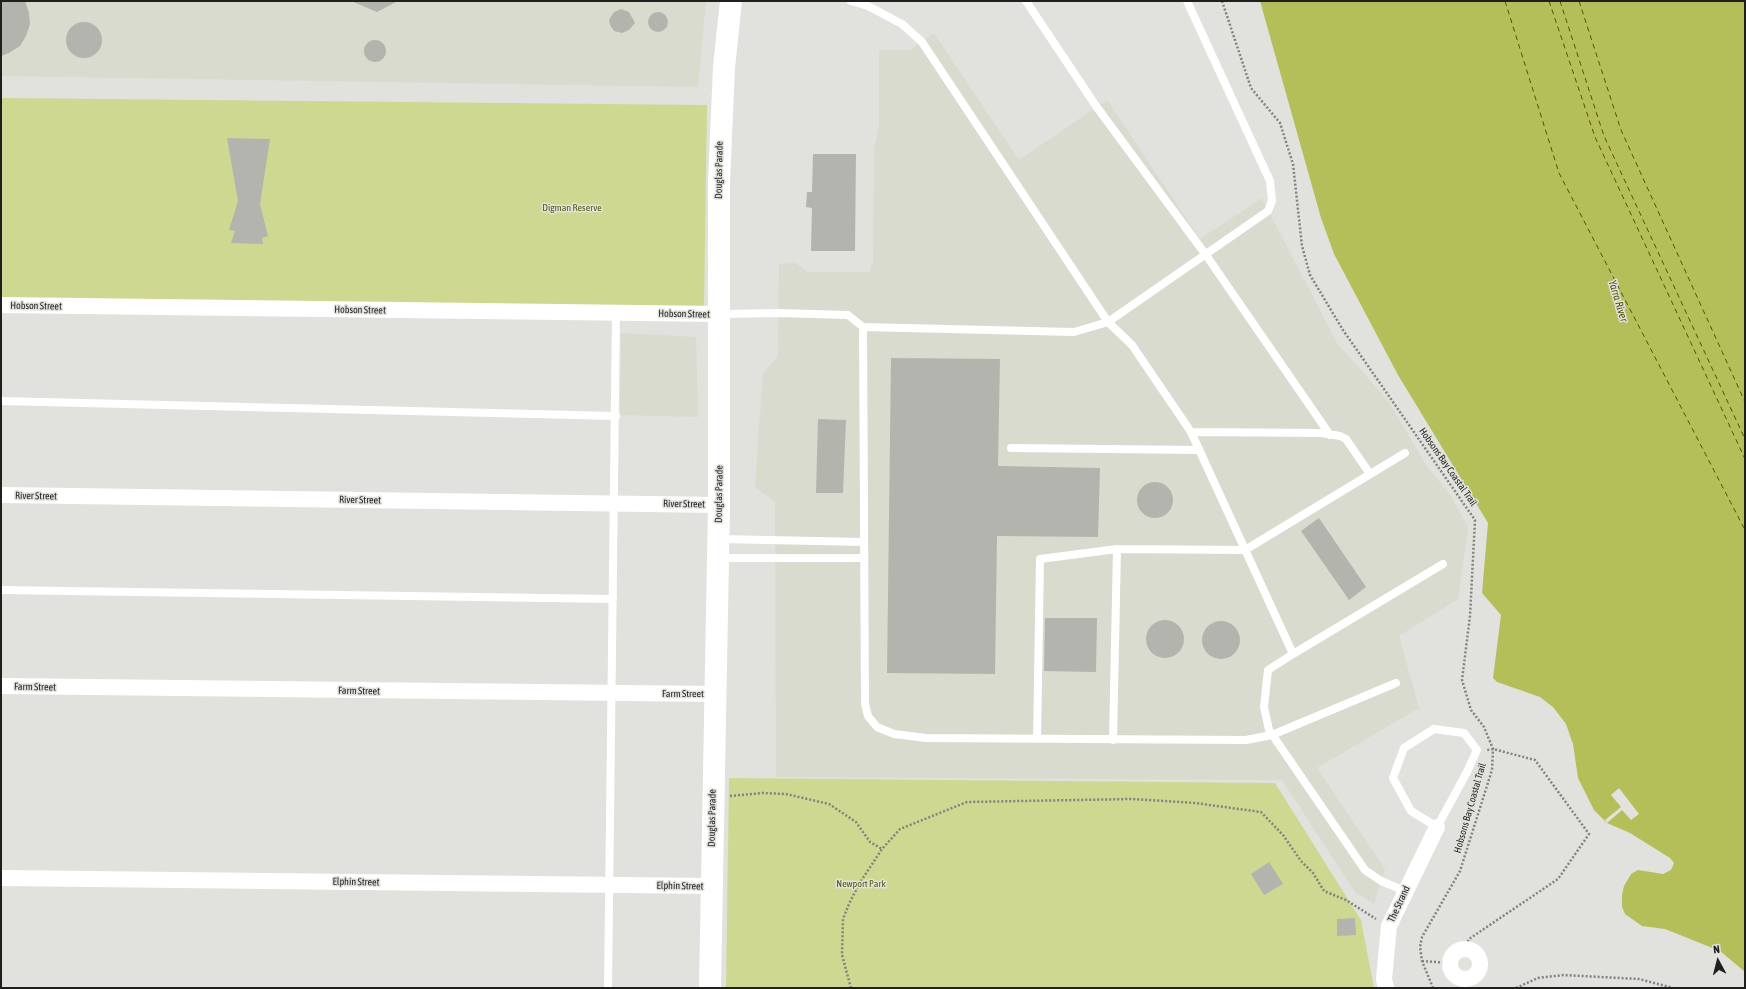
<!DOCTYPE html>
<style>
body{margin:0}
#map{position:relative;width:1746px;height:989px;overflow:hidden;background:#e1e2dd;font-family:"Asap Condensed",sans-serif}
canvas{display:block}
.frame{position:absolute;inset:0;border:2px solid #1f201e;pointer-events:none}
.north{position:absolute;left:1698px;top:941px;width:40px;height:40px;-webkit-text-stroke:3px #e1e2dd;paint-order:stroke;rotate:353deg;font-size:11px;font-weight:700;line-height:16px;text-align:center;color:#1f201e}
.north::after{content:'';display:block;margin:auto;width:14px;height:18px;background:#1f201e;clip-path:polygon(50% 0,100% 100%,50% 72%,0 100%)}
</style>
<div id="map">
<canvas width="1746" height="989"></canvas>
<div class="frame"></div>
<div class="north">N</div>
</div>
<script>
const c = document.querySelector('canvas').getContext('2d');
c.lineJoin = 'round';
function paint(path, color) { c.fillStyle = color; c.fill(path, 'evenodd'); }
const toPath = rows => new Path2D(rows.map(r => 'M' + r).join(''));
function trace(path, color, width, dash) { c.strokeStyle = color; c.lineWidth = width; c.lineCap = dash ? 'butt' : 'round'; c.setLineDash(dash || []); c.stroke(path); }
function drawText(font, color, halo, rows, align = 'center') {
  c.font = font + ' "Asap Condensed",sans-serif'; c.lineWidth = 3; c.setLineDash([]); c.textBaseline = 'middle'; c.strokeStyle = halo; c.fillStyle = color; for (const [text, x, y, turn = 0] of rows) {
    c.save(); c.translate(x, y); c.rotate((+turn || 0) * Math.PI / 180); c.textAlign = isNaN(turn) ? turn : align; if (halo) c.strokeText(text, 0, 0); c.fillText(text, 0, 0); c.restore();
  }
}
const built = toPath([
 [1,1,706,1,698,87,1,76],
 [934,33,1019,160,1107,100,1200,239,1262,198,1337,343,1389,402,1426,465,1451,496,1468,527,1458,599,1399,636,1419,708,1317,768,1385,869,1374,904,1355,892,1282,780,776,777,775,502,755,487,763,373,778,356,779,264,796,263,807,272,869,272,873,262,874,149,879,126,879,50,910,50],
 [621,333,696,337,698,417,620,415]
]);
const green = toPath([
 [1,98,707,105,704,315,1,306],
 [729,778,1275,783,1361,920,1374,988,726,988]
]);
const water = toPath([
 [1260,1,1745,1,1745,972,1720,951,1665,929,1642,926,1625,914,1622,907,1622,895,1624,886,1631,874,1638,870,1663,874,1671,870,1674,863,1670,858,1630,833,1607,823,1594,810,1578,778,1573,744,1566,724,1553,707,1540,697,1497,682,1493,678,1501,615,1482,593,1488,523,1398,375,1334,254,1321,218]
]);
const pier = toPath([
 [1619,788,1639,814,1631,820,1622,810,1607,823,1605,820,1621,807,1611,795]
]);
const ferry = toPath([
 [1505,1,1559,173,1745,530],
 [1549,1,1595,137,1745,459],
 [1560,1,1604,136,1745,439],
 [1579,1,1621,130,1745,402]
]);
const building = toPath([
 [1,1,25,1,29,13,30,24,26,36,20,46,9,53,1,56],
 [351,1,398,1,377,12],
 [621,9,629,12,635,23,629,30,622,33,614,31,610,25,609,21,610,18,614,12],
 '648 22a10 10 0 1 1 20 0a10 10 0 1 1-20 0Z',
 '66 40a18 18 0 1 1 36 0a18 18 0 1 1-36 0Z',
 '364 51a11 11 0 1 1 22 0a11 11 0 1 1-22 0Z',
 [227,138,270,139,260,204,268,236,262,238,263,244,231,243,235,231,229,230,238,201],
 [813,154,856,154,855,251,811,251,812,208,806,207,807,192,812,192],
 [891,358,1000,359,998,466,1100,468,1098,537,997,536,995,674,887,673],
 [818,419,846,420,843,493,816,493],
 '1137 500a18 18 0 1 1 36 0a18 18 0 1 1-36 0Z',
 [1319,518,1366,587,1349,600,1301,531],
 [1045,618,1097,618,1096,672,1044,671],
 '1146 639a19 19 0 1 1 38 0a19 19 0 1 1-38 0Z',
 '1202 640a19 19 0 1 1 38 0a19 19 0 1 1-38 0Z',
 [1269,862,1283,884,1264,895,1251,874],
 [1355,918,1356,935,1337,936,1337,919]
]);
const path = toPath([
 [1222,1,1251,88,1280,123,1293,164,1302,246,1310,275,1343,330,1475,520,1470,616,1462,680,1471,710,1484,727,1493,749,1492,770,1460,871,1422,937,1420,947,1422,961,1433,988],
 [730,796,763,793,786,794,829,804,856,822,870,842,882,849],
 [1464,949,1469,939,1558,879,1589,834,1535,760,1493,749,1487,750],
 [1422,961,1450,963],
 [851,988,842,955,843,919,849,904,859,884,882,849,900,829,967,802,1132,799,1195,803,1261,812,1283,835,1301,861,1313,873,1324,891,1346,900,1376,919],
 [1516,988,1538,978,1563,975,1639,979,1673,988]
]);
const lane = toPath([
 [851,1,868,6,902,24,922,42,1108,322,1132,345,1191,432,1293,654,1268,670,1264,707,1269,730,1365,870,1381,881,1405,891],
 [1026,1,1096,106,1206,255,1330,435],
 [720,314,778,313,848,315,863,327,1074,332,1108,322,1268,211,1272,201,1270,181,1187,1],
 [863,327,865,704,868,716,877,727,894,734,926,738,1246,740,1272,735,1396,683],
 [1,401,616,416],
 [1191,432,1321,433,1340,436,1346,439,1370,474],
 [1011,448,1199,450],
 [719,539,864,542],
 [719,558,864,558],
 [1,590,613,599],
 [1293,654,1443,564],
 [1434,729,1464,733,1477,750,1467,772,1437,827,1411,811,1393,778,1404,748,1434,729],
 [1037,739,1040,559,1117,549],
 [1113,740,1117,549,1245,550,1405,453],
 [608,988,616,312]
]);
const street = toPath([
 [1,305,719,314],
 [1,495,719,505],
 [1,686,717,694],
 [1,878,712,886],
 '1450 964a15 15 0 1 1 30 0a15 15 0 1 1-30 0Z',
 [1386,988,1384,979,1389,926,1437,827]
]);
const primary = toPath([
 [710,988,719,505,719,183,724,67,731,1]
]);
const streetNames = [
 ["Douglas Parade",719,170,-89],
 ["Hobson Street",36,306,1],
 ["Hobson Street",360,310,1],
 ["Hobson Street",684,314,1],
 ["Hobsons Bay Coastal Trail",1448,467,55],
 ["Douglas Parade",719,494,-89],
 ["River Street",36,496,1],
 ["River Street",360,500,1],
 ["River Street",684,504,1],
 ["Farm Street",35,687,1],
 ["Farm Street",359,691,1],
 ["Farm Street",683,694],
 ["Hobsons Bay Coastal Trail",1470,808,-74],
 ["Douglas Parade",712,818,-89],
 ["Elphin Street",356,882,1],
 ["Elphin Street",680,886,1],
 ["The Strand",1399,904,-65]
];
const parkNames = [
 ["Digman Reserve",572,208],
 ["Newport Park",861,884]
];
const waterNames = [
 ["Yarra River",1618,301,73]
];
paint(built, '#d9dbce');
paint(green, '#cfd890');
paint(water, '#b5bf59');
paint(pier, '#e1e2dd');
trace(ferry, '#4f5404', 1, [5, 4]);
paint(building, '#b3b4ae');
trace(path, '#81827f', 2.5, [2, 2]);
trace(lane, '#fff', 8);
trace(street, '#fff', 16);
trace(primary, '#fff', 22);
drawText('10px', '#1f201e', '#e1e2dd', streetNames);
drawText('10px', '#565c11', '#e1e2dd', parkNames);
drawText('italic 11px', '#4f5404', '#e1e2dd', waterNames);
</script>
